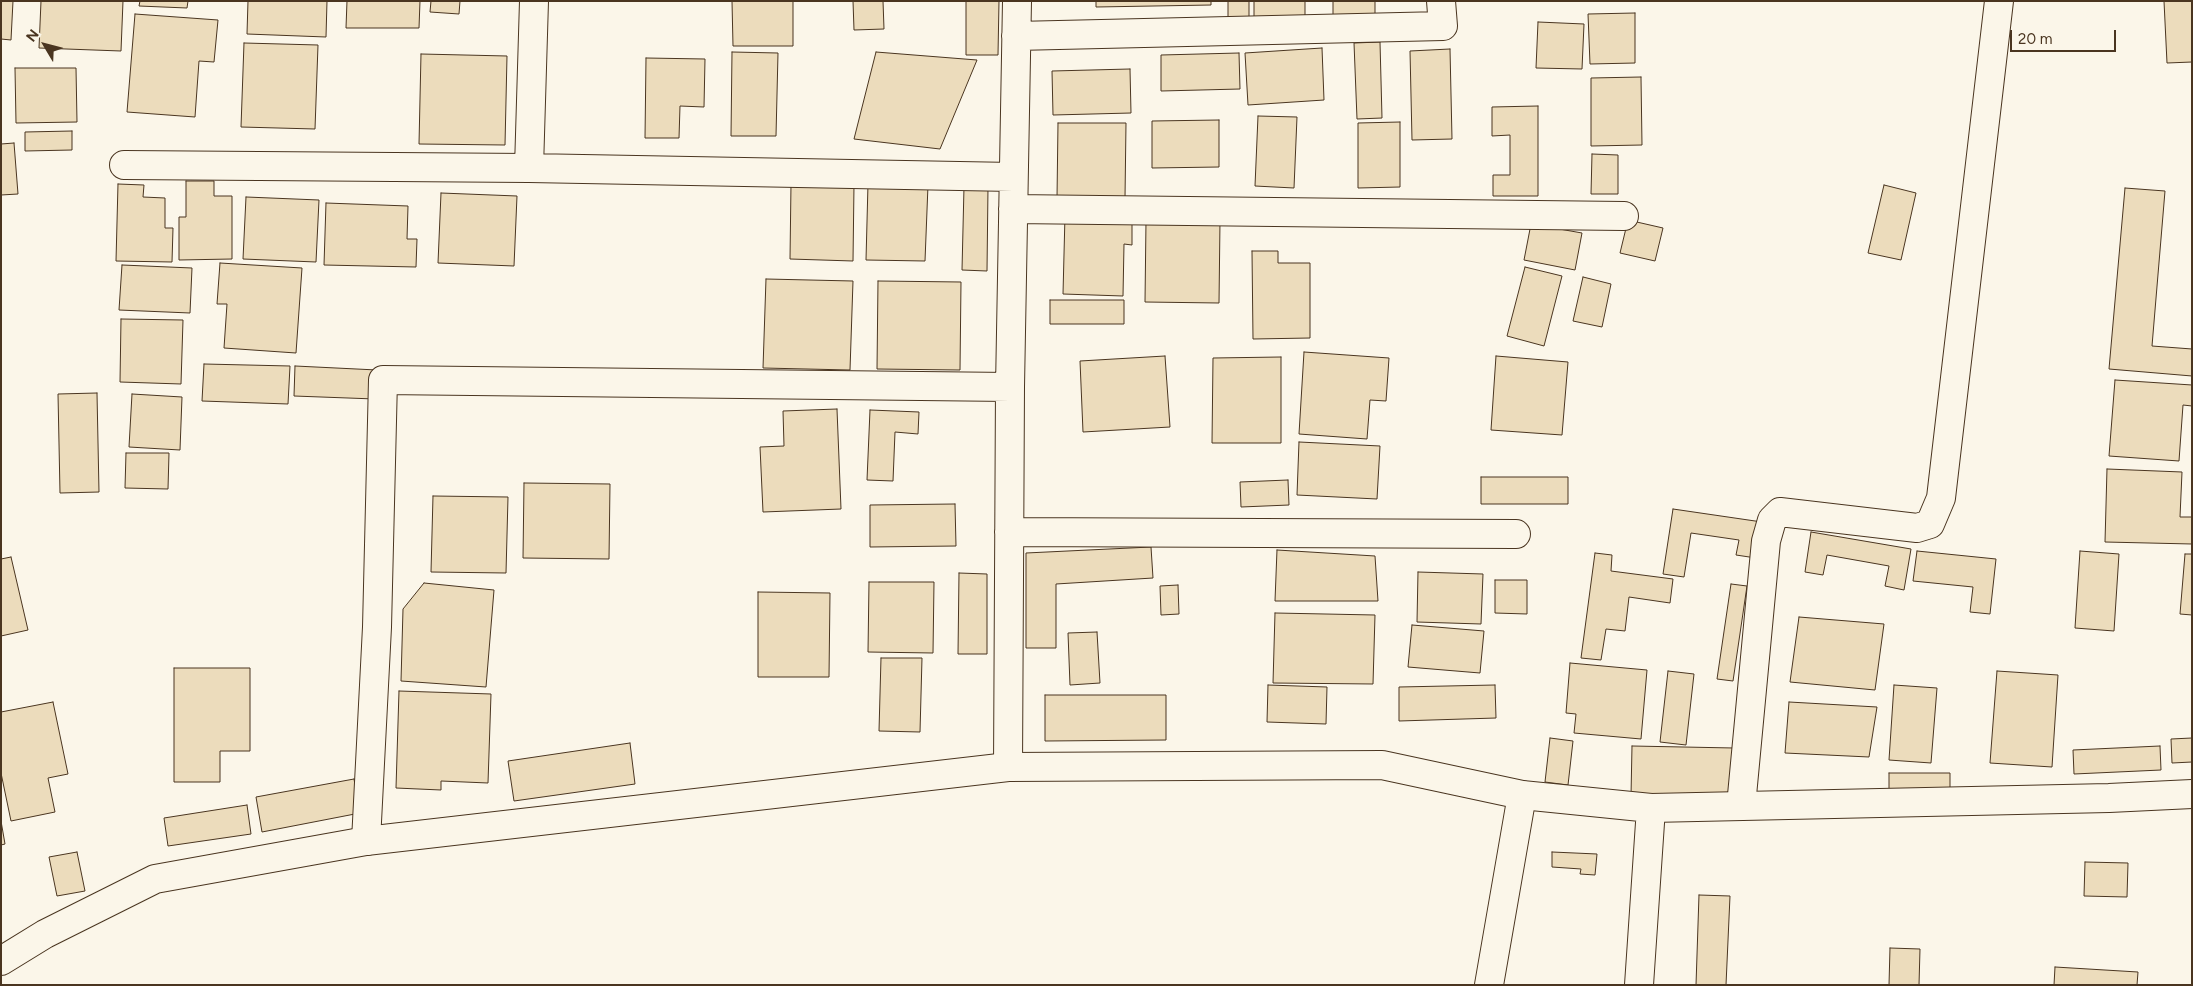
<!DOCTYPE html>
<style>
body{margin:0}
#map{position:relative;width:2193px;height:986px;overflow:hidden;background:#fbf6e9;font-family:Figtree,sans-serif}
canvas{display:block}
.frame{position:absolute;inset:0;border:2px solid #4a3520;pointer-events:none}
.north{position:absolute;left:20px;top:20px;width:50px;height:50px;-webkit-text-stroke:4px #fbf6e9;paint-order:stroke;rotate:307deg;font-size:14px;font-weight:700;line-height:20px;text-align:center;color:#4a3520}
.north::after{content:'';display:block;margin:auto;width:18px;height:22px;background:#4a3520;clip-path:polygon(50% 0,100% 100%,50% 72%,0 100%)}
.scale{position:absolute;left:2010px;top:30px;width:106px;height:22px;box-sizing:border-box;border:2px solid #4a3520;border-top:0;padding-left:6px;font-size:15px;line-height:18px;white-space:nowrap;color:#4a3520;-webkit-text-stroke:4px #fbf6e9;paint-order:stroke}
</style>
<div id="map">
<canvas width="2193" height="986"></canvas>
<div class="frame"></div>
<div class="north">N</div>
<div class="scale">20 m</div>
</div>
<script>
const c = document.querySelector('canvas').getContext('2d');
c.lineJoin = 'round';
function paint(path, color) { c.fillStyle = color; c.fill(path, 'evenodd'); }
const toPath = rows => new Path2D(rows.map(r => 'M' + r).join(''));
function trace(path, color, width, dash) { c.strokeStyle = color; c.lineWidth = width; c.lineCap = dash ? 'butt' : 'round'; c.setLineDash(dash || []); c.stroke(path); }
const building = toPath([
 [1,1,13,1,11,40,1,39,1,1],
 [41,1,123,1,121,51,39,48,41,1],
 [140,1,188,1,187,8,139,6,140,1],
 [248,1,327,1,326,37,247,34,248,1],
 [347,1,420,1,419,28,346,28,347,1],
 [431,1,460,1,459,14,430,12,431,1],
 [732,1,793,1,793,46,733,46,732,1],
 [853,1,883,1,884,29,854,30,853,1],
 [966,1,999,1,998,55,966,55,966,1],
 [1096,1,1211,1,1211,5,1096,7,1096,1],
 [1228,1,1249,1,1249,20,1228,20,1228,1],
 [1254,1,1305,1,1305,18,1254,18,1254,1],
 [1333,1,1375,1,1375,17,1333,17,1333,1],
 [2164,1,2192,1,2192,62,2167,63,2164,1],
 [1635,13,1635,63,1590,64,1588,14,1635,13],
 [135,14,218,20,214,62,199,61,195,117,127,112,135,14],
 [1538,22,1584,24,1582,69,1536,68,1538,22],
 [1380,42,1382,118,1357,119,1354,43,1380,42],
 [244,43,318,45,315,129,241,127,244,43],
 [1322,48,1324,100,1248,105,1245,53,1322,48],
 [1450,49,1452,139,1412,140,1410,51,1450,49],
 [732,52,778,53,776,136,731,136,732,52],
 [876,52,977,60,940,149,854,139,876,52],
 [1239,53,1240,89,1161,91,1161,55,1239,53],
 [421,54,507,56,505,145,419,144,421,54],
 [646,58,705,59,704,107,680,106,679,138,645,138,646,58],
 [15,68,76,68,77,122,16,123,15,68],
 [1130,69,1131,113,1053,115,1052,71,1130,69],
 [1641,77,1642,145,1591,146,1591,78,1641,77],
 [1538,106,1538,196,1493,196,1493,175,1510,175,1510,135,1492,136,1492,107,1538,106],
 [1258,116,1297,117,1294,188,1255,186,1258,116],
 [1219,120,1219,167,1152,168,1152,121,1219,120],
 [1400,122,1400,187,1358,188,1358,123,1400,122],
 [1058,123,1126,123,1125,198,1057,198,1058,123],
 [72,131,72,150,25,151,25,132,72,131],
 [14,143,18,194,1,195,1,144,14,143],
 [1592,154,1618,155,1618,194,1591,194,1592,154],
 [186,181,214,181,214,196,232,196,232,259,179,260,179,217,186,217,186,181],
 [118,184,144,185,143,197,165,198,165,228,173,228,172,262,116,261,118,184],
 [791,184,854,185,853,261,790,259,791,184],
 [868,184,928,185,925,261,866,260,868,184],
 [1884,185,1916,193,1901,260,1868,253,1884,185],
 [964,187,988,187,987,271,962,270,964,187],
 [2125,188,2165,191,2152,346,2192,349,2192,376,2109,369,2125,188],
 [441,193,517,196,514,266,438,263,441,193],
 [246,197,319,200,316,262,243,259,246,197],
 [326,203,408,206,407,239,417,239,416,267,324,265,326,203],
 [1065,215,1132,217,1132,245,1124,244,1123,296,1063,294,1065,215],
 [1628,220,1663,228,1655,261,1620,253,1628,220],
 [1146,221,1220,221,1219,303,1145,302,1146,221],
 [1531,224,1582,233,1575,270,1524,260,1531,224],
 [1252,251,1278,251,1278,263,1310,263,1310,338,1253,339,1252,251],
 [220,263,302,268,296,353,224,348,227,304,217,304,220,263],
 [122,265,192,268,190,313,119,310,122,265],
 [1525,267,1562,276,1544,346,1507,336,1525,267],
 [1583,277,1611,284,1602,327,1573,321,1583,277],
 [766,279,853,281,850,370,763,368,766,279],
 [878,281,961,282,960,370,877,369,878,281],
 [1050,300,1124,300,1124,324,1050,324,1050,300],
 [121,319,183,320,181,384,120,382,121,319],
 [1304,352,1389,358,1386,401,1370,400,1367,439,1299,434,1304,352],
 [1165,356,1170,427,1083,432,1080,361,1165,356],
 [1496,356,1568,362,1562,435,1491,430,1496,356],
 [1281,357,1281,443,1212,443,1213,358,1281,357],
 [204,364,290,366,288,404,202,401,204,364],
 [295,366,377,370,375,399,294,396,295,366],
 [2115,380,2192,385,2192,406,2183,405,2179,461,2109,456,2115,380],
 [97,393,99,492,60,493,58,394,97,393],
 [132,394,182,397,180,450,129,447,132,394],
 [837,409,841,509,763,512,760,447,784,446,783,411,837,409],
 [870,410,919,412,918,434,895,432,893,481,867,480,870,410],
 [1299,442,1380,446,1377,499,1297,495,1299,442],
 [126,453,169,453,168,489,125,488,126,453],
 [2107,469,2182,472,2180,517,2192,517,2192,544,2105,542,2107,469],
 [1481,477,1568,477,1568,504,1481,504,1481,477],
 [1288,480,1289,505,1241,507,1240,482,1288,480],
 [524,483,610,484,609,559,523,558,524,483],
 [433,496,508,497,506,573,431,572,433,496],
 [955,504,956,546,870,547,870,505,955,504],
 [1673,509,1762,522,1756,558,1736,555,1739,540,1691,533,1684,577,1663,574,1673,509],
 [1811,532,1911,549,1904,590,1885,586,1889,566,1827,555,1823,575,1805,572,1811,532],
 [1151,547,1153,578,1056,584,1056,648,1026,648,1026,553,1151,547],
 [1277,550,1375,556,1378,601,1275,601,1277,550],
 [1917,551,1996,559,1990,614,1970,612,1973,587,1913,581,1917,551],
 [2080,551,2119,554,2114,631,2075,628,2080,551],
 [1595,553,1612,555,1611,571,1673,579,1670,603,1629,597,1625,631,1606,629,1601,660,1581,658,1595,553],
 [2185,554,2192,554,2192,615,2180,614,2185,554],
 [11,557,28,630,1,636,1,559,11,557],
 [1418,572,1483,574,1481,624,1417,622,1418,572],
 [959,573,987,574,987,654,958,654,959,573],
 [1495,580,1527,580,1527,614,1495,613,1495,580],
 [869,582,934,582,933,653,868,652,869,582],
 [424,583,494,590,486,687,401,681,403,609,424,583],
 [1731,584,1747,586,1733,681,1717,679,1731,584],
 [1178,585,1179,614,1161,615,1160,586,1178,585],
 [758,592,830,593,829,677,758,677,758,592],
 [1275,613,1375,615,1373,684,1273,683,1275,613],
 [1799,617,1884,624,1875,690,1790,682,1799,617],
 [1412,625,1484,631,1480,673,1408,667,1412,625],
 [1097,632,1100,683,1070,685,1068,633,1097,632],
 [881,658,922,658,920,732,879,731,881,658],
 [1570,663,1647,670,1641,739,1574,733,1576,714,1566,713,1570,663],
 [174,668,250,668,250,751,220,751,220,782,174,782,174,668],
 [1668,671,1694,674,1686,745,1660,742,1668,671],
 [1997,671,2058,675,2052,767,1990,763,1997,671],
 [1268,685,1327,687,1326,724,1267,722,1268,685],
 [1495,685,1496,718,1399,721,1399,687,1495,685],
 [1894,685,1937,688,1931,763,1889,760,1894,685],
 [399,691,491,694,488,783,441,781,441,790,396,788,399,691],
 [1045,695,1166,695,1166,740,1045,741,1045,695],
 [53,702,68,774,48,778,55,812,11,821,1,773,1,712,53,702],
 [1789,702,1877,707,1869,757,1785,753,1789,702],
 [1550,738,1573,741,1568,785,1545,782,1550,738],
 [2192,738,2192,762,2172,763,2171,739,2192,738],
 [630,743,635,784,514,801,508,761,630,743],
 [1632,746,1734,748,1733,797,1631,796,1632,746],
 [2160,746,2161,770,2074,774,2073,750,2160,746],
 [1889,773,1950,773,1950,797,1889,798,1889,773],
 [354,779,360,813,262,832,256,797,354,779],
 [247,805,251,834,168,846,164,818,247,805],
 [1,821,5,844,1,845,1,821],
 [77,852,85,891,57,896,49,857,77,852],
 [1552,852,1597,854,1595,875,1580,874,1581,869,1552,867,1552,852],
 [2085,862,2128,863,2127,897,2084,896,2085,862],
 [1699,895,1730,896,1726,985,1696,985,1699,895],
 [1890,948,1920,949,1919,985,1889,985,1890,948],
 [2055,967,2138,972,2137,985,2054,985,2055,967]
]);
const minor = toPath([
 [1016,36,1443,26,1441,1],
 [124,165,529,168,1013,177],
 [529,168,534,1],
 [1013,209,1624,216],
 [1009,532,1516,534],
 [1008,767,1010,387,1017,1],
 [1741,806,1766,541,1772,520,1780,512,1917,528,1930,524,1941,498,1999,1],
 [366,841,377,627,383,380,1010,387],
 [1489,985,1522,795]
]);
const tertiary = toPath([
 [1,961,45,934,155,879,366,841,1008,767,1382,765,1522,795,1651,808,2109,798,2192,794],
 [1639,985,1651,808]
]);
paint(building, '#ecdcbc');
trace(building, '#4a3520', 1);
trace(minor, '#4a3520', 30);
trace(tertiary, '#4a3520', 30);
trace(minor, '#fbf6e9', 28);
trace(tertiary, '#fbf6e9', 28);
</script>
